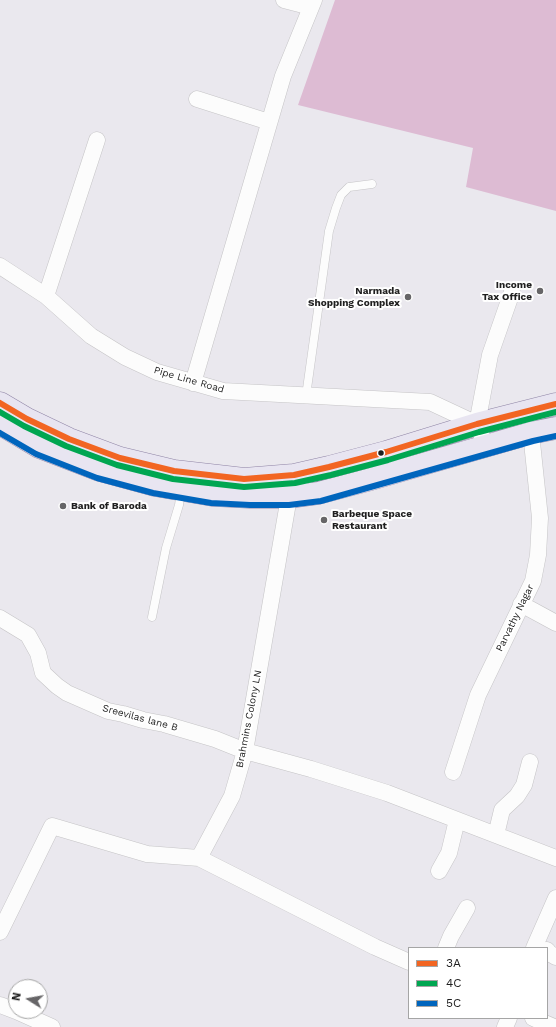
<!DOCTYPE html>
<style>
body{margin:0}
#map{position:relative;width:556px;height:1027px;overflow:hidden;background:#eae8ee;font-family:"Work Sans",sans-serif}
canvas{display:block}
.legend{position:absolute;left:408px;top:947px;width:140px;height:72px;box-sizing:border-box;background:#fff;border:1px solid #a5a5a5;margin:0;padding:5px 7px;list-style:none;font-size:12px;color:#1f1f1f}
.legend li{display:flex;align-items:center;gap:8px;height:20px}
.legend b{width:20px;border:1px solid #a5a5a5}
.north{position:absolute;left:8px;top:979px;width:40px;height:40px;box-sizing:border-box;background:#fff;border:1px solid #a5a5a5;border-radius:50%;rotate:281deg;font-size:11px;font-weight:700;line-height:16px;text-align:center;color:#1f1f1f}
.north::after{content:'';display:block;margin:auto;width:14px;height:18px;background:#666567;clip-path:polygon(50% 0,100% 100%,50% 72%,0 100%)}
</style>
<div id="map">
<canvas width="556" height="1027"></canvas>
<ul class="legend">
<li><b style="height:5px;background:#f26522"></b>3A</li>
<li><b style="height:5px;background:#00a651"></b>4C</li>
<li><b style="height:5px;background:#0065bd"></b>5C</li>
</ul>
<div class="north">N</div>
</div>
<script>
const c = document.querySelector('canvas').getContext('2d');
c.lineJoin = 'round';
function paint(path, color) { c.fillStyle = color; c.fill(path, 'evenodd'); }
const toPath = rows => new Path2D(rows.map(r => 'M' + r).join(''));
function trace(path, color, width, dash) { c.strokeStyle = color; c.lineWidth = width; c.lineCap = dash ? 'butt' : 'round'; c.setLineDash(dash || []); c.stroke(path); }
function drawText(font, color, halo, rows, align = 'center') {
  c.font = font + ' "Work Sans",sans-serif'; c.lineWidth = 4; c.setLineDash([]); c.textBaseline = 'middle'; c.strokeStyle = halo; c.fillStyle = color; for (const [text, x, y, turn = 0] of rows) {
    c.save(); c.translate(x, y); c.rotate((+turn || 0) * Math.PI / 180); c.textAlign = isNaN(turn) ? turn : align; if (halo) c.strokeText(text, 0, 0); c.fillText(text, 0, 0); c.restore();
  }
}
const forest = toPath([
 [335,0,556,0,556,211,466,187,473,148,298,105]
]);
const service = toPath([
 [306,396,329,231,336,208,341,195,349,187,372,184],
 [152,617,166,548,179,505,181,491]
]);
const minor = toPath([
 [284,0,311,7],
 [197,99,269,122],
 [0,266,46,296,91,336,125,357,157,372,223,391,430,402,477,424],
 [46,296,97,140],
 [193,383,283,76,314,0],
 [486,446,477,424,490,355,512,292],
 [521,604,556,623],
 [0,618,28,635,38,653,43,673,57,686,67,693,108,711,123,714,143,720,164,724,215,739,245,751,311,769,387,793,556,858],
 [453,772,478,695,533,581,538,555,540,518,531,433],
 [496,835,502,810,517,796,524,785,530,762],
 [199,858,375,947,409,962],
 [439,871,449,853,457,820],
 [0,932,52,826,147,854,199,858,232,796,245,751,289,497,290,487],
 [446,948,451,936,467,908],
 [534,948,556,898],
 [547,950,549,953,556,957],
 [0,1005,16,1011],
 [16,1011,52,1027],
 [533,1018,554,1027],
 [505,1027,509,1018]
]);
const primary = toPath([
 [0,403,27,419,69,439,120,458,174,471,244,479,294,475,329,467,386,452,477,424,556,404],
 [0,424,39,447,99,470,154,485,212,495,250,497,289,497,319,493,368,480,531,433,556,428]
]);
const bus1 = toPath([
 [0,403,27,419,69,439,120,458,174,471,244,479,294,475,329,467,386,452,477,424,556,404]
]);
const bus2 = toPath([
 [0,412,24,426,66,446,117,465,173,479,244,487,295,483,331,475,388,460,479,432,556,412]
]);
const bus3 = toPath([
 [0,433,36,454,97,478,153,493,211,503,250,505,289,505,321,501,533,441,556,436]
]);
const markers = [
 [540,291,4,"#666567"],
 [408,297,4,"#666567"],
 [381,453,3.5,"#1f1f1f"],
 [63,506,4,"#666567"],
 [324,520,4,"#666567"]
];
const poiNames = [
 ["Income",532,285],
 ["Tax Office",532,297],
 ["Narmada",400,291],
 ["Shopping Complex",400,303],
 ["Bank of Baroda",71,506,"left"],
 ["Barbeque Space",332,514,"left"],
 ["Restaurant",332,526,"left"]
];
const streetNames = [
 ["Pipe Line Road",189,380,16],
 ["Parvathy Nagar",515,618,-64],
 ["Sreevilas lane B",140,718,15],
 ["Brahmins Colony LN",249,719,-79]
];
paint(forest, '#ddbbd3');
trace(service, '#c5c4c6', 9);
trace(minor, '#c5c4c6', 17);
trace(primary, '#8f84a5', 23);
trace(service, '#fcfcfc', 8);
trace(minor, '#fcfcfc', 16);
trace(primary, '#e8e5f1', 22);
trace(bus1, '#f26522', 6);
trace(bus2, '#00a651', 6);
trace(bus3, '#0065bd', 6);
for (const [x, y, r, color] of markers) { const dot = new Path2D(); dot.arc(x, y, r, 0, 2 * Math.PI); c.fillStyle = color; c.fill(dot); trace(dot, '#fff', 1.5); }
drawText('bold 10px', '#1f1f1f', '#fff', poiNames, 'right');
drawText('10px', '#1f1f1f', '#fff', streetNames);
</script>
